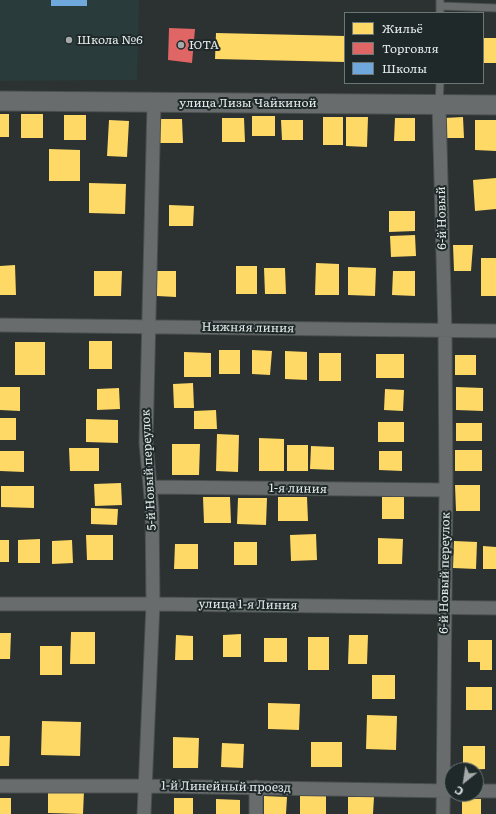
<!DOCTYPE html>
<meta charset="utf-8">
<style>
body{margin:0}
#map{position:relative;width:496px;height:814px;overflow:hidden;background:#2c3131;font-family:Literata,serif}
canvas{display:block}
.legend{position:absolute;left:344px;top:12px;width:140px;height:72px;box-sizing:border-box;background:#1f292a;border:1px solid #6e7677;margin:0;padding:5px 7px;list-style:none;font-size:12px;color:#e4eaea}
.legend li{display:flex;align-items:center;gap:8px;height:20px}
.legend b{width:20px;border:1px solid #6e7677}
.north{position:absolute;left:444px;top:762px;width:40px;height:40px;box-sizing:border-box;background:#1f292a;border:1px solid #6e7677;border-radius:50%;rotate:210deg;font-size:11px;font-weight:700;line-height:16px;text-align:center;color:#e4eaea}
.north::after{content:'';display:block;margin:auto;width:14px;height:18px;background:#a4a9a9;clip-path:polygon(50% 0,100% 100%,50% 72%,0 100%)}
</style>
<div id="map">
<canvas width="496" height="814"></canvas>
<ul class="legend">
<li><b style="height:11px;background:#ffd966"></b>Жильё</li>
<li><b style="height:11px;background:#e06666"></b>Торговля</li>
<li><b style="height:11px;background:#6fa8dc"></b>Школы</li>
</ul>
<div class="north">С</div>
</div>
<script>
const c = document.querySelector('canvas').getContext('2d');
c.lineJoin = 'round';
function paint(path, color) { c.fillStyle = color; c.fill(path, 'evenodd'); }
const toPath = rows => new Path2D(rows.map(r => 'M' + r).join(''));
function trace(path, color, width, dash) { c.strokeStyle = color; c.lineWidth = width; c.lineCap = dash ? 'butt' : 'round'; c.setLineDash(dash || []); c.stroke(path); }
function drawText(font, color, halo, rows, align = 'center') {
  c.font = font + ' Literata,serif'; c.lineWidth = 4; c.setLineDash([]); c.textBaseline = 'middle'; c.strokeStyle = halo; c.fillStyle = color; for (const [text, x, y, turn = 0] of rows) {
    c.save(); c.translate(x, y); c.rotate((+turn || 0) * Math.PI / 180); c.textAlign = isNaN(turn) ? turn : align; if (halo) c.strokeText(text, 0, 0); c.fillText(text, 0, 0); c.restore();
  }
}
const built = toPath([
 [0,0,139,0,137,80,0,81]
]);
const homes = toPath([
 [216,33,345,36,345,62,215,59],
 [483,38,496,38,496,63,483,63],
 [0,114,9,114,9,137,0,137],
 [21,114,43,114,43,138,21,138],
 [64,115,86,115,86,140,64,140],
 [252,116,275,116,275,136,252,136],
 [323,117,343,117,343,145,323,145],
 [346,117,368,117,367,147,346,146],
 [463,117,464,138,445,138,444,118],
 [222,118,244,118,245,142,222,142],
 [395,118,415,118,415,141,394,141],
 [159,119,182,119,183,143,159,143],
 [109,120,129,121,127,157,107,156],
 [281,120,303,120,303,140,282,140],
 [475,120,496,120,496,151,475,150],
 [49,149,80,150,80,181,49,181],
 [496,178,496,209,475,211,473,180],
 [89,183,126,184,125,214,89,213],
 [169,205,194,206,193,226,169,226],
 [389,211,415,211,415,231,389,232],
 [415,235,416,256,391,257,390,236],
 [453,245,473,245,471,271,454,271],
 [481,258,496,258,496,296,481,296],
 [316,263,339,264,339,295,315,295],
 [15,265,16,295,0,295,0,266],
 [236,266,257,266,257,294,236,294],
 [348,267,376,268,375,296,348,295],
 [264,268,285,268,286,294,265,294],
 [94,271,122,271,121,296,94,296],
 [157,271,176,271,176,297,157,296],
 [393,271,415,271,415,296,392,295],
 [89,341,112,341,112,369,89,369],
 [15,342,45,342,45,375,15,375],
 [219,350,240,350,240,374,219,374],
 [252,350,272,351,270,375,252,374],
 [285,351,307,352,307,380,285,379],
 [184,352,211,353,211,377,184,377],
 [319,353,341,353,341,381,319,381],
 [376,354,404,354,404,378,376,378],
 [455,355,476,355,476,375,455,375],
 [193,383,194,408,174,408,173,384],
 [0,387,20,387,20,411,0,410],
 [456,387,483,388,483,411,456,410],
 [119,388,120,409,97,410,97,389],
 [385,389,404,390,403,411,384,410],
 [216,410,217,429,194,429,194,411],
 [0,418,16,418,16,440,0,440],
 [86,419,118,420,118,443,86,442],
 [378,422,404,422,404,442,378,442],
 [456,423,482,423,482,441,456,441],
 [217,434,239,435,238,472,216,471],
 [259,438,284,439,284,471,259,471],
 [172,444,200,444,199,475,172,475],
 [287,445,308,445,308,471,287,471],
 [311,446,334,447,334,470,310,469],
 [69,448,99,448,99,471,70,471],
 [455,450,482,450,482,471,455,471],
 [0,451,24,451,24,472,0,471],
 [379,451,402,451,402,471,379,470],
 [121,483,122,505,95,506,94,484],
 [455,485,480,485,480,511,456,511],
 [1,486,34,486,34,508,1,507],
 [203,497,230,497,231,523,204,523],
 [278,497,307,497,308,521,278,521],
 [382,497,404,497,404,519,382,519],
 [238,498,267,498,266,525,237,524],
 [91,508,118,509,117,525,91,524],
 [316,534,317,560,291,561,290,535],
 [86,535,113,535,113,560,87,560],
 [378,538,403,539,402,564,378,564],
 [40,539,40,563,18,563,18,540],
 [0,540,9,540,9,562,0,562],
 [72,540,73,563,52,564,52,541],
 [454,541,477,542,476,569,453,568],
 [234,542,257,542,257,565,234,565],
 [175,544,198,544,198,569,174,569],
 [483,546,496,547,496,569,483,569],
 [71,632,95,632,95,664,70,664],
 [0,633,11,633,10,659,0,659],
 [241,634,241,657,223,657,223,635],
 [176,635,193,636,193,660,175,660],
 [349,635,368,635,367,664,348,664],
 [308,637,329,637,329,670,308,670],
 [264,638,287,638,287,662,264,662],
 [468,640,492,640,492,670,480,670,480,662,468,662],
 [40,646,62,646,62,675,40,675],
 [372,675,395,675,395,699,372,699],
 [466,687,492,687,492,710,466,710],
 [268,703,300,704,299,730,268,729],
 [367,715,397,716,396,750,366,749],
 [42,721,81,722,80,756,41,755],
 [0,736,10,736,9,766,0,766],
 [173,737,199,738,198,768,173,768],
 [311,742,342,742,342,767,311,767],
 [222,743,244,744,243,768,221,767],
 [463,746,485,746,485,769,463,770],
 [48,790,84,791,83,814,48,813],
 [264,796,287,797,286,814,264,814],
 [300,796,326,796,326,814,300,814],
 [348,797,374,797,373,814,348,814],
 [0,798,11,798,11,814,0,814],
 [174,798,193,798,193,814,174,814],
 [216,799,240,800,240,814,216,814],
 [462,799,481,799,481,814,462,814]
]);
const shops = toPath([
 [169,28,195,29,192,63,168,60]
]);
const schools = toPath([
 [51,0,87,0,87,6,51,6]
]);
const lane = toPath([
 [440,6,496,8],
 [440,13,440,0],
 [439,104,440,83]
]);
const street = toPath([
 [439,105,445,332,446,490,443,814],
 [0,325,496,331],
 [151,487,446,490],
 [0,604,153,604,496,608],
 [0,786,145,786,450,791],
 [476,791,496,791],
 [144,814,153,604,152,508,146,443,154,103],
 [256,814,256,787]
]);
const secondary = toPath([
 [0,101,496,105]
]);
const markers = [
 [69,40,4,"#a4a9a9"],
 [181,45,4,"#a4a9a9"]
];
const poiNames = [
 ["Школа №6",77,40],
 ["ЮТА",189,45]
];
const streetNames = [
 ["улица Лизы Чайкиной",248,103],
 ["6-й Новый",442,218,-91],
 ["Нижняя линия",248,328,1],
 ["5-й Новый переулок",149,470,-93],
 ["1-я линия",298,489,1],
 ["6-й Новый переулок",445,573,-89],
 ["улица 1-я Линия",248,605,1],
 ["1-й Линейный проезд",226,787,1]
];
paint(built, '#2a3b3c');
paint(homes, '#ffd966');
paint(shops, '#e06666');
paint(schools, '#6fa8dc');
trace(lane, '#4a4f4f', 9);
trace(street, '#4a4f4f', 15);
trace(secondary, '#4a4f4f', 21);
trace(lane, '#686c6c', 7);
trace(street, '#686c6c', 13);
trace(secondary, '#686c6c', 19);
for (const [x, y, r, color] of markers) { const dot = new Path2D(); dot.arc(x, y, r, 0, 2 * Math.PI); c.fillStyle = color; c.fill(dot); trace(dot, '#1f292a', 1.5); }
drawText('12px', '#e4eaea', '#1f292a', poiNames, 'left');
drawText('12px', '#e4eaea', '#1f292a', streetNames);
</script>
